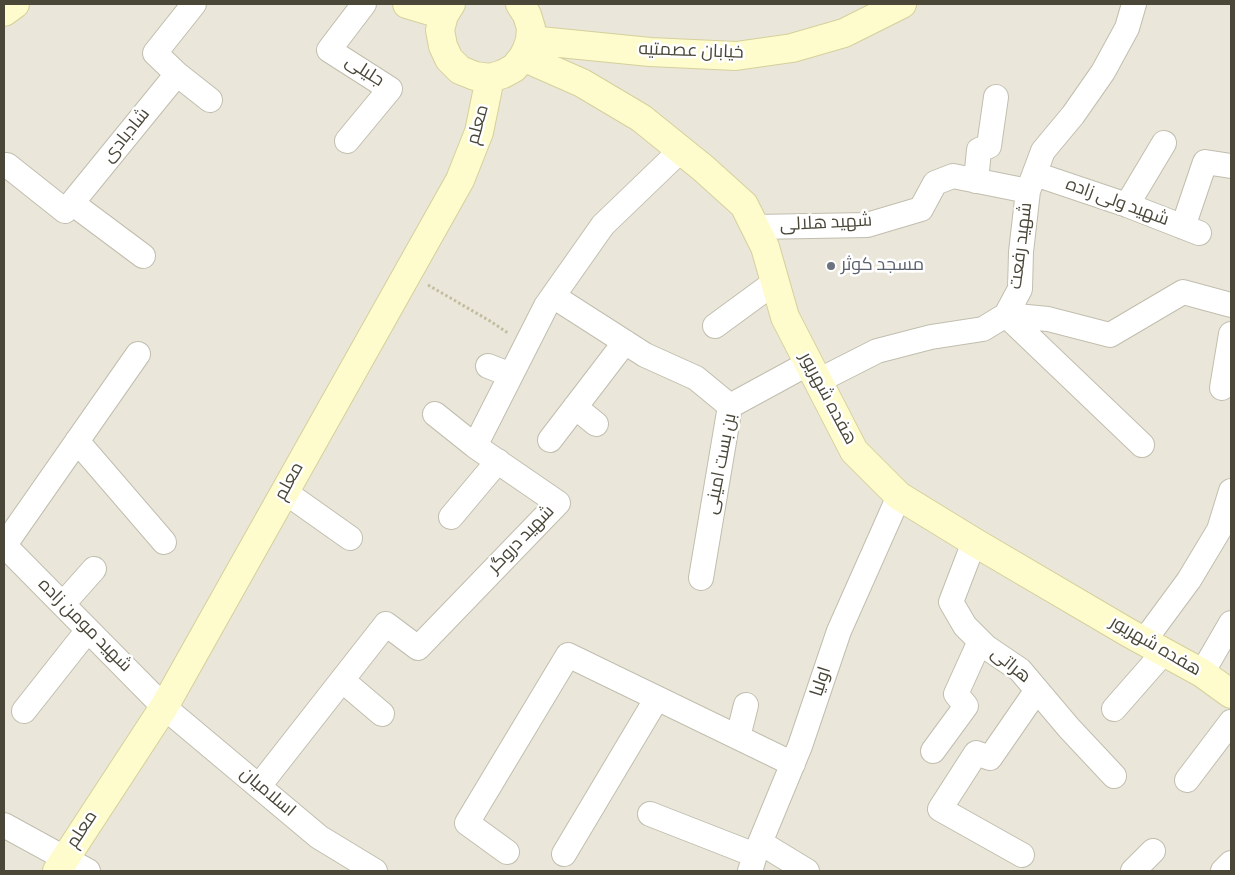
<!DOCTYPE html>
<meta charset="utf-8">
<style>
body{margin:0}
#map{position:relative;width:1235px;height:875px;overflow:hidden;background:#f6f4ec;font-family:"Source Sans 3",sans-serif}
canvas{display:block}
.frame{position:absolute;inset:0;border:5px solid #4a4739;pointer-events:none}
</style>
<div id="map">
<canvas width="1235" height="875"></canvas>
<div class="frame"></div>
</div>
<script>
const c = document.querySelector('canvas').getContext('2d');
c.lineJoin = 'round';
function paint(path, color) { c.fillStyle = color; c.fill(path, 'evenodd'); }
const toPath = rows => new Path2D(rows.map(r => 'M' + r).join(''));
function trace(path, color, width, dash) { c.strokeStyle = color; c.lineWidth = width; c.lineCap = dash ? 'butt' : 'round'; c.setLineDash(dash || []); c.stroke(path); }
function drawText(font, color, halo, rows, align = 'center') {
  c.font = font + ' "Source Sans 3",Cairo,sans-serif'; c.lineWidth = 5; c.setLineDash([]); c.textBaseline = 'middle'; c.strokeStyle = halo; c.fillStyle = color; for (const [text, x, y, turn = 0] of rows) {
    c.save(); c.translate(x, y); c.rotate((+turn || 0) * Math.PI / 180); c.textAlign = isNaN(turn) ? turn : align; if (halo) c.strokeText(text, 0, 0); c.fillText(text, 0, 0); c.restore();
  }
}
const residential = toPath([
 [4,4,1231,4,1231,871,4,871]
]);
const path = toPath([
 [428,285,490,321,508,333]
]);
const street = toPath([
 [177,74,210,100],
 [347,141,390,89,329,50,364,4],
 [7,165,65,211,72,203],
 [1035,174,1127,205,1199,233],
 [976,181,979,150,989,146,996,97],
 [1127,205,1164,143],
 [755,227,867,225,921,209,935,183,953,176,1028,191],
 [1183,227,1205,162,1231,166],
 [143,256,72,203,177,74,155,53,194,4],
 [553,296,645,355,696,378,730,406],
 [715,326,775,282],
 [488,366,511,375],
 [818,381,877,351,931,337,983,329,1006,315,1020,289,1021,252,1028,191,1043,151,1073,115,1103,72,1127,28,1134,4],
 [1222,388,1231,334],
 [575,407,596,424],
 [435,414,475,446],
 [550,440,625,342],
 [77,441,164,542],
 [1142,445,1006,315,1048,319,1110,335,1183,292,1231,305],
 [285,492,350,538],
 [451,517,498,461],
 [974,542,951,602,965,626,986,647,1020,670,1069,728,1114,776],
 [4,545,164,707,319,837,375,871],
 [4,546,138,354],
 [701,578,730,406,809,363],
 [63,604,94,569],
 [1144,641,1189,580,1219,530,1231,491],
 [1202,673,1231,623],
 [342,680,382,714],
 [1114,709,1164,652],
 [24,711,88,630],
 [738,737,746,705],
 [933,751,966,706,956,694,980,641],
 [1187,780,1231,722],
 [259,786,386,624,418,648,558,503,475,446,546,306,603,225,681,150],
 [650,814,755,855],
 [4,825,88,871],
 [761,843,807,871],
 [507,852,467,823,568,655,793,764],
 [564,854,657,698],
 [1022,855,940,809,976,753,990,758,1037,690],
 [750,871,755,855,800,746,839,631,899,496],
 [1133,871,1153,851],
 [1223,871,1231,863]
]);
const secondary = toPath([
 [407,4,444,15],
 [451,4,444,15,440,30,443,46,449,59,460,70,475,76,490,78,503,74,514,68,523,57,527,49,530,40,531,28,527,15,520,4],
 [4,12,15,4],
 [530,40,650,52,736,56,792,48,844,33,902,4],
 [523,57,582,83,641,118,703,168,744,205,765,247,785,317,854,451,899,496,974,542,1129,633,1202,673,1231,694],
 [57,871,164,707,460,180,479,132,490,78]
]);
const markers = [
 [831,266,5,"#6b7280"]
];
const streetNames = [
 ["خیابان عصمتیه",691,52,2],
 ["جلیلی",364,72,33],
 ["معلم",479,125,-75],
 ["شادبادی",127,136,-51],
 ["شهید ولی زاده",1117,203,20],
 ["شهید هلالی",826,224,-3],
 ["شهید رفعت",1022,246,-83],
 ["هفده شهریور",827,399,62],
 ["بن بست امینی",722,464,-79],
 ["معلم",290,482,-61],
 ["شهید دروگر",522,540,-46],
 ["شهید مومن زاده",84,626,45],
 ["هفده شهریور",1155,647,30],
 ["هراتی",1010,666,39],
 ["اولیا",822,682,-72],
 ["اسلامیان",267,793,40],
 ["معلم",83,830,-57]
];
const worshipNames = [
 ["مسجد کوثر",841,266]
];
paint(residential, '#eae7da');
trace(street, '#c1beae', 26);
trace(secondary, '#d5d09b', 30);
trace(path, '#c3bd9f', 3, [2.5, 2.5]);
trace(street, '#fff', 24);
trace(secondary, '#fefbcd', 28);
for (const [x, y, r, color] of markers) { const dot = new Path2D(); dot.arc(x, y, r, 0, 2 * Math.PI); c.fillStyle = color; c.fill(dot); trace(dot, '#fff', 2); }
drawText('18px', '#4a4739', '#fff', streetNames);
drawText('18px', '#5b616d', '#fff', worshipNames, 'left');
</script>
